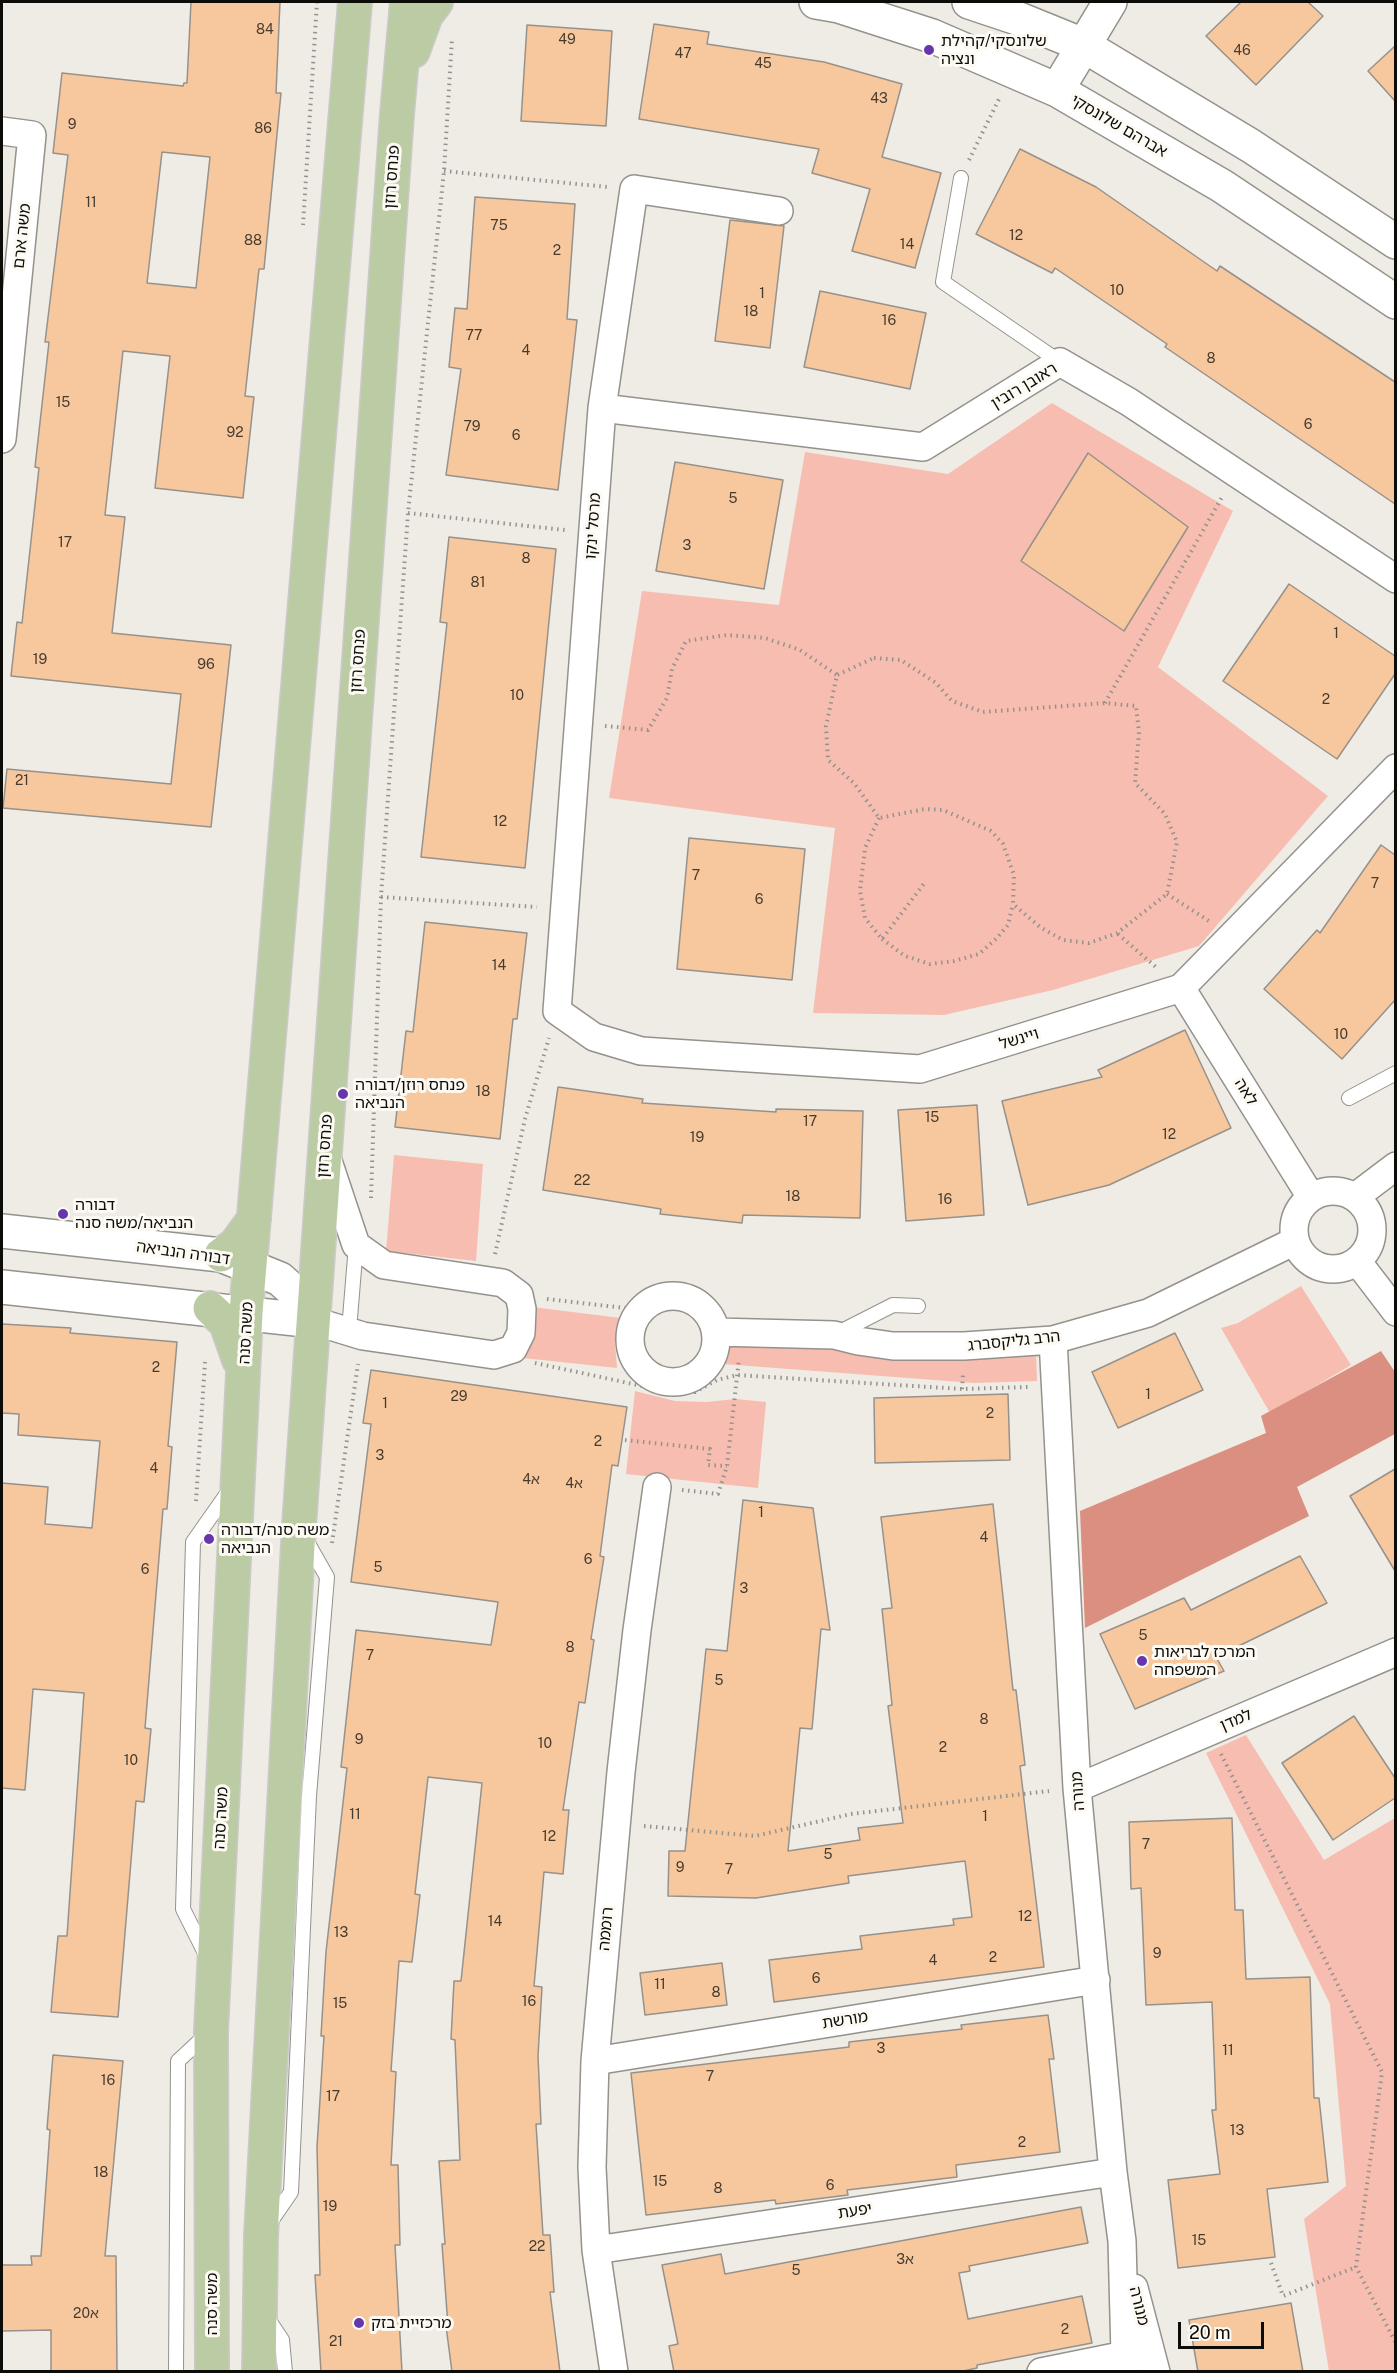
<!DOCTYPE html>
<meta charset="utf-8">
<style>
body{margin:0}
#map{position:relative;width:1397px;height:2373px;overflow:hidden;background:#eeece4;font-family:"Public Sans",sans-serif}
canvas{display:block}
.frame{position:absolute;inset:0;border:3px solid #0c0c09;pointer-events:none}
.scale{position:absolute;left:1178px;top:2322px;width:86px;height:27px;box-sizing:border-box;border:3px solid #0c0c09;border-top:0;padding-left:8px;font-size:18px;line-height:21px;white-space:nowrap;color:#0c0c09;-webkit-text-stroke:4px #fcfaf2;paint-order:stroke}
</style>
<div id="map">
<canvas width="1397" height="2373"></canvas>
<div class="frame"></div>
<div class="scale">20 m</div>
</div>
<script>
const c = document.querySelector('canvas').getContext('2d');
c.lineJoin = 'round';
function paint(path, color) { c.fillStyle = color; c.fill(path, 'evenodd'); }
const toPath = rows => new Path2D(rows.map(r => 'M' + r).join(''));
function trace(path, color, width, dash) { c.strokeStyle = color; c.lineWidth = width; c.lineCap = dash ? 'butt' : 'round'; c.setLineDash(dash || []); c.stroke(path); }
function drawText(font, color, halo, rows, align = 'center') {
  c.font = font + ' "Public Sans","Noto Sans Hebrew",sans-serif'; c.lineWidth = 6; c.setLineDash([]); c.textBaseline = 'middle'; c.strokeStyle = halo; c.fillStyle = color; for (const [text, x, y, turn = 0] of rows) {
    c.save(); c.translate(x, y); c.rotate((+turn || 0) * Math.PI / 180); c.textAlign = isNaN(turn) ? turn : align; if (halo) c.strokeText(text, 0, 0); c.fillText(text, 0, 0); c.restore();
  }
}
const green = toPath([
 [1052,403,1233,511,1158,667,1328,796,1199,946,1053,990,944,1015,813,1013,835,828,609,798,642,591,779,605,805,452,948,474],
 [394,1155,483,1164,476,1261,386,1251],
 [1301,1286,1351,1365,1270,1413,1221,1328,1238,1323],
 [532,1307,621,1318,615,1343,617,1368,523,1358,533,1332],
 [728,1341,1036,1352,1037,1381,974,1383,723,1364],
 [635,1391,675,1401,706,1402,736,1399,766,1402,758,1488,626,1474],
 [1246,1735,1324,1860,1395,1818,1395,2371,1329,2371,1304,2219,1346,2186,1330,2004,1206,1753]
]);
const forest = toPath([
 [1381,1351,1395,1372,1395,1434,1297,1487,1309,1516,1085,1628,1080,1511,1266,1433,1261,1416]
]);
const building = toPath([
 [191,2,280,2,276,93,281,93,264,269,259,269,245,396,254,397,243,498,155,488,170,356,123,351,105,515,125,517,112,633,231,645,211,827,3,808,7,769,171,784,181,694,11,676,17,622,22,623,39,468,35,467,49,342,45,342,68,155,53,153,62,73,183,86,184,83,187,83,191,2],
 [162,152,210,157,196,288,147,283,162,152],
 [1241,2,1308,2,1323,16,1256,85,1206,36,1241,2],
 [654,24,709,32,707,44,824,62,902,84,882,157,941,173,915,268,852,251,870,189,812,173,819,149,639,119,654,24],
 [527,25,612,31,606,126,521,121,527,25],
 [1395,46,1395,101,1368,71,1395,46],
 [1020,149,1096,187,1217,271,1220,266,1395,382,1395,504,1165,347,1167,344,1055,268,1052,273,976,234,1020,149],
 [475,197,575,204,567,319,577,320,558,490,446,475,461,369,449,367,455,308,467,309,475,197],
 [730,220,784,226,770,348,715,341,730,220],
 [820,291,926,313,910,389,804,367,820,291],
 [1088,453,1188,527,1124,631,1021,561,1088,453],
 [675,462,783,480,764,589,656,571,675,462],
 [449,537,556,549,525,868,421,857,447,623,440,622,449,537],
 [1289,584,1395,656,1395,674,1337,759,1223,681,1289,584],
 [689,838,805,849,792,980,677,969,689,838],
 [1381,845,1395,855,1395,1000,1342,1059,1264,989,1317,930,1320,933,1381,845],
 [425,922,527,933,517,1019,513,1019,500,1139,395,1127,406,1031,413,1032,425,922],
 [1185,1030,1231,1128,1109,1185,1028,1205,1002,1101,1102,1077,1098,1070,1185,1030],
 [558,1087,643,1099,642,1103,776,1112,776,1109,863,1111,860,1218,743,1215,742,1223,660,1214,661,1209,543,1190,558,1087],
 [977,1105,984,1215,906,1221,898,1110,977,1105],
 [2,1324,71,1328,70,1333,177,1342,168,1446,172,1447,167,1509,163,1509,145,1728,151,1729,144,1802,136,1801,118,2017,51,2012,58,1936,67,1936,84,1693,33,1689,25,1790,2,1788,2,1483,48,1487,45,1524,92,1528,100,1441,18,1435,19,1414,2,1413,2,1324],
 [1175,1333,1203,1390,1118,1428,1092,1372,1175,1333],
 [371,1370,627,1407,618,1466,612,1465,600,1556,604,1557,591,1639,594,1640,585,1703,579,1702,563,1810,569,1810,563,1874,544,1872,534,1986,542,1987,538,2056,541,2124,536,2124,543,2235,550,2235,554,2292,550,2292,560,2372,452,2372,446,2326,448,2326,442,2244,445,2244,439,2161,460,2160,455,2040,451,2039,454,1981,461,1981,482,1783,428,1777,415,1894,420,1895,412,1962,399,1961,391,2071,396,2072,391,2165,398,2165,400,2245,395,2245,402,2372,321,2372,315,2275,320,2275,317,2147,324,2036,321,2036,326,1952,347,1768,341,1767,356,1630,491,1645,498,1602,351,1582,371,1424,363,1423,371,1370],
 [1008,1394,1010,1460,875,1463,874,1398,1008,1394],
 [1395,1469,1395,1571,1350,1496,1395,1469],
 [743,1500,813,1508,830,1630,821,1629,812,1729,800,1728,788,1851,860,1840,858,1828,903,1823,888,1706,892,1705,882,1609,892,1608,881,1517,993,1504,1013,1690,1016,1690,1025,1765,1020,1766,1044,1967,774,2002,769,1960,862,1949,860,1936,954,1925,953,1919,972,1917,965,1861,848,1876,849,1883,756,1898,668,1896,669,1851,685,1851,706,1649,727,1651,743,1500],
 [1300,1556,1327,1603,1216,1657,1224,1671,1135,1709,1100,1634,1184,1598,1191,1610,1300,1556],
 [1354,1716,1395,1778,1395,1798,1333,1840,1282,1763,1354,1716],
 [1232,1818,1235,1910,1243,1910,1246,1979,1310,1977,1314,2098,1319,2098,1328,2182,1267,2189,1275,2257,1178,2268,1168,2180,1220,2174,1212,2110,1216,2110,1212,2002,1146,2005,1141,1888,1131,1889,1129,1822,1232,1818],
 [722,1963,727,2005,645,2015,640,1973,722,1963],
 [1048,2015,1054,2059,1049,2059,1060,2152,956,2165,957,2177,847,2190,848,2195,776,2204,775,2200,646,2215,631,2073,849,2047,849,2042,962,2029,961,2025,1048,2015],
 [53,2055,123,2061,105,2256,116,2256,117,2372,51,2372,51,2330,2,2331,2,2265,32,2265,31,2256,41,2256,50,2130,47,2129,53,2055],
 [1081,2207,1088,2243,969,2266,970,2271,959,2273,968,2319,1082,2296,1092,2343,977,2365,977,2368,959,2372,674,2372,669,2346,678,2344,662,2265,721,2254,725,2274,1081,2207],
 [1291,2303,1303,2372,1198,2372,1189,2320,1291,2303]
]);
const path = toPath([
 [969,160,1000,97],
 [444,171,608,187],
 [303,225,317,2],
 [408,513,565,530],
 [874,658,901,660,936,683,952,701,983,712,1105,703,1136,706,1139,732,1135,783,1165,814,1177,842,1167,894,1117,933,1089,943,1063,940,1040,927,1013,904,1014,875,1003,844,991,831,943,810,925,809,879,818,854,783,828,760,826,726,837,675,874,658],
 [1105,703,1222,497],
 [605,726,648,730,667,698,672,669,686,641,727,635,765,638,800,650,837,675],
 [879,818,865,848,860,891,865,918,882,939,926,881],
 [1167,894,1209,921],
 [381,897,537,907],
 [1118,934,1157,968],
 [882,939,905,956,930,964,954,961,979,954,996,939,1008,925,1013,904],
 [371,1198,381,897,408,513,444,171,452,39],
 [495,1254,525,1119,549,1038],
 [547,1299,642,1310],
 [535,1363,661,1390,695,1392,717,1380,737,1375,962,1389,1028,1387],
 [962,1389,963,1374],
 [625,1440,710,1449,708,1465,727,1466],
 [682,1490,718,1494,727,1466,739,1359],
 [196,1501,205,1362],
 [332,1543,358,1364],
 [1221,1754,1382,2072,1356,2267,1396,2343],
 [644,1826,755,1836,851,1814,1049,1791],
 [1271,2263,1283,2296,1356,2267]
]);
const service = toPath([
 [961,178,943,282,1060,362],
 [1349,1098,1396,1073],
 [341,1330,350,1318,356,1245],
 [836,1334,893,1305,918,1306],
 [207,1957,183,1909,193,1542,231,1488],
 [269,2224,291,2192,309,1796,327,1577,306,1540],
 [266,2316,282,2340,285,2372],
 [176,2372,178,2061,207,2034]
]);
const minor = toPath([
 [2,131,32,135,2,439],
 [779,211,634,189,602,408,557,1011,594,1037,641,1051,920,1069,1181,988,1396,768],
 [602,408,923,447,1060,362,1129,402,1396,579],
 [1181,988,1311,1197],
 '1294 1230a39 39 0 1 1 78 0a39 39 0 1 1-78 0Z',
 [1355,1197,1396,1166],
 [1357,1261,1396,1312],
 '630 1339a43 43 0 1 1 86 0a43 43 0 1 1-86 0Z',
 [314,1321,363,1336,494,1355,513,1349,521,1333,522,1309,519,1295,503,1283,384,1265,356,1245,327,1158],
 [716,1332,834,1335,858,1341,893,1346,964,1346,1053,1340,1148,1313,1295,1241],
 [1053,1340,1077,1788,1113,2172,1122,2241,1125,2355,1128,2372],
 [1077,1788,1396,1652],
 [595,2061,1096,1980],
 [596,2250,1113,2172],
 [1134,2288,1156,2372],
 [614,2372,596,2250,592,2167,595,2061,621,1772,637,1630,657,1487],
 [1041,2372,1125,2355]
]);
const tertiary = toPath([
 [816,2,839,6,932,36,1057,90,1222,186,1396,302],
 [969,2,1014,17,1083,45,1251,146,1396,242],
 [1057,90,1110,2],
 [2,1231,221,1255,280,1279,302,1299,314,1321],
 [2,1287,314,1321]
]);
const primary = toPath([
 [413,51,426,15,436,2],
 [221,1255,235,1245,254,1219],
 [210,1308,226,1323,239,1360],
 [212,2372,211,2031,246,1312,355,2],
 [259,2372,261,2236,299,1526,397,114,407,2]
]);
const markers = [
 [929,50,6,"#6636ad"],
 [343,1094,6,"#6636ad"],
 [63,1214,6,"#6636ad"],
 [209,1539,6,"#6636ad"],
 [1142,1661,6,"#6636ad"],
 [359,2323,6,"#6636ad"]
];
const numberNames = [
 ["84",265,30],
 ["49",567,40],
 ["46",1242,51],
 ["47",683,54],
 ["45",763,64],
 ["43",879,99],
 ["9",72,125],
 ["86",263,129],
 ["11",91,203],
 ["75",499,226],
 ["12",1016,236],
 ["88",253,241],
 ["14",907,245],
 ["2",557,251],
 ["10",1117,291],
 ["1",762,294],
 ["18",751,312],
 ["16",889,321],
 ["77",474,336],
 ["4",526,351],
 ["8",1211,359],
 ["15",63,403],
 ["6",1308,425],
 ["79",472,427],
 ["92",235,433],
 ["6",516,436],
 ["5",733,499],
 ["17",65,543],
 ["3",687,546],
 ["8",526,559],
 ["81",478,583],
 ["1",1336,634],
 ["19",40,660],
 ["96",206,665],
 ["10",517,696],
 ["2",1326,700],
 ["21",22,781],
 ["12",500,822],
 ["7",696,876],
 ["7",1375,884],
 ["6",759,900],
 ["14",499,966],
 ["10",1341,1035],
 ["18",483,1092],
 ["15",932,1118],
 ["17",810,1122],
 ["12",1169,1135],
 ["19",697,1138],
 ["22",582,1181],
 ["18",793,1197],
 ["16",945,1200],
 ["2",156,1368],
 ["1",1148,1395],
 ["29",459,1397],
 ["1",385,1404],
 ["2",990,1414],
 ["2",598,1442],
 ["3",380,1456],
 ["4",154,1469],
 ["4א",531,1480],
 ["4א",574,1484],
 ["1",761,1513],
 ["4",984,1538],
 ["6",588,1560],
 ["5",378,1568],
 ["6",145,1570],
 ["3",744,1589],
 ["5",1143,1636],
 ["8",570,1648],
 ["7",370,1656],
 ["5",719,1681],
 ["8",984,1720],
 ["9",359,1740],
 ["10",545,1744],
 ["2",943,1748],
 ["10",131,1761],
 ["11",355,1815],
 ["1",985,1817],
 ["12",549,1837],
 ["7",1146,1845],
 ["5",828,1855],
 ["9",680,1868],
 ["7",729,1870],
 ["12",1025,1917],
 ["14",495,1922],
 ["13",341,1933],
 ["9",1157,1954],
 ["2",993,1958],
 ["4",933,1961],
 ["6",816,1979],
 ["11",660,1985],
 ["8",716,1993],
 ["16",529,2002],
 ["15",340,2004],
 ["3",881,2049],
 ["11",1228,2051],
 ["7",710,2077],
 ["16",108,2081],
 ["17",333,2097],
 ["13",1237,2131],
 ["2",1022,2143],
 ["18",101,2173],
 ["15",660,2182],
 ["6",830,2186],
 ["8",718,2189],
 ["19",330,2207],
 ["15",1199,2241],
 ["22",537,2247],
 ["3א",905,2260],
 ["5",796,2271],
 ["20א",86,2314],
 ["2",1065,2330],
 ["21",336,2342]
];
const poiNames = [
 ["שלונסקי/קהילת",941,41],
 ["ונציה",941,59],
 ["פנחס רוזן/דבורה",355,1085],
 ["הנביאה",355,1103],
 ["דבורה",75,1205],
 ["הנביאה/משה סנה",75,1223],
 ["משה סנה/דבורה",221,1530],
 ["הנביאה",221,1548],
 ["המרכז לבריאות",1154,1652],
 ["המשפחה",1154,1670],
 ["מרכזיית בזק",371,2323]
];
const streetNames = [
 ["אברהם שלונסקי",1119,126,30],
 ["פנחס רוזן",392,177,-86],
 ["משה ארם",22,236,-84],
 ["ראובן רובין",1024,386,-31],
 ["מרסל ינקו",593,526,-86],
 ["פנחס רוזן",358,661,-86],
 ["ויינשל",1019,1039,-17],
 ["לאה",1246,1092,58],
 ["פנחס רוזן",325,1146,-86],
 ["דבורה הנביאה",183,1253,8],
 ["משה סנה",246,1333,-87],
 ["הרב גליקסברג",1014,1341,-6],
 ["למדן",1236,1720,-23],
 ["מנורה",1078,1791,-94],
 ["משה סנה",221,1818,-87],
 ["רוממה",606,1929,-85],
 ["מורשת",845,2020,-9],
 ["יפעת",855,2211,-9],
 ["משה סנה",212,2304,-90],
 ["מנורה",1139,2306,76]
];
paint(green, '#f8bdb1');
paint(forest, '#db8f80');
paint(building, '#f7c89e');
trace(building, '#97918b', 1.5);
trace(service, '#94928b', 16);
trace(minor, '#94928b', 30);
trace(tertiary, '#94928b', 36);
trace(primary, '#cacac9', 36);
trace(path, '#93928c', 4, [1.5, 4.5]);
trace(service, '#fff', 14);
trace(minor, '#fff', 27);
trace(tertiary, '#fff', 33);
trace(primary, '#bbcba4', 33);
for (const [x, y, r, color] of markers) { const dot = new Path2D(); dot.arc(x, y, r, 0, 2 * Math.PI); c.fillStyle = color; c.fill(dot); trace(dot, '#fcfaf2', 2); }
drawText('14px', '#473b2e', null, numberNames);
drawText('16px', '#0c0c09', '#fcfaf2', poiNames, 'left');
drawText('16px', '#0c0c09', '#fcfaf2', streetNames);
</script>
